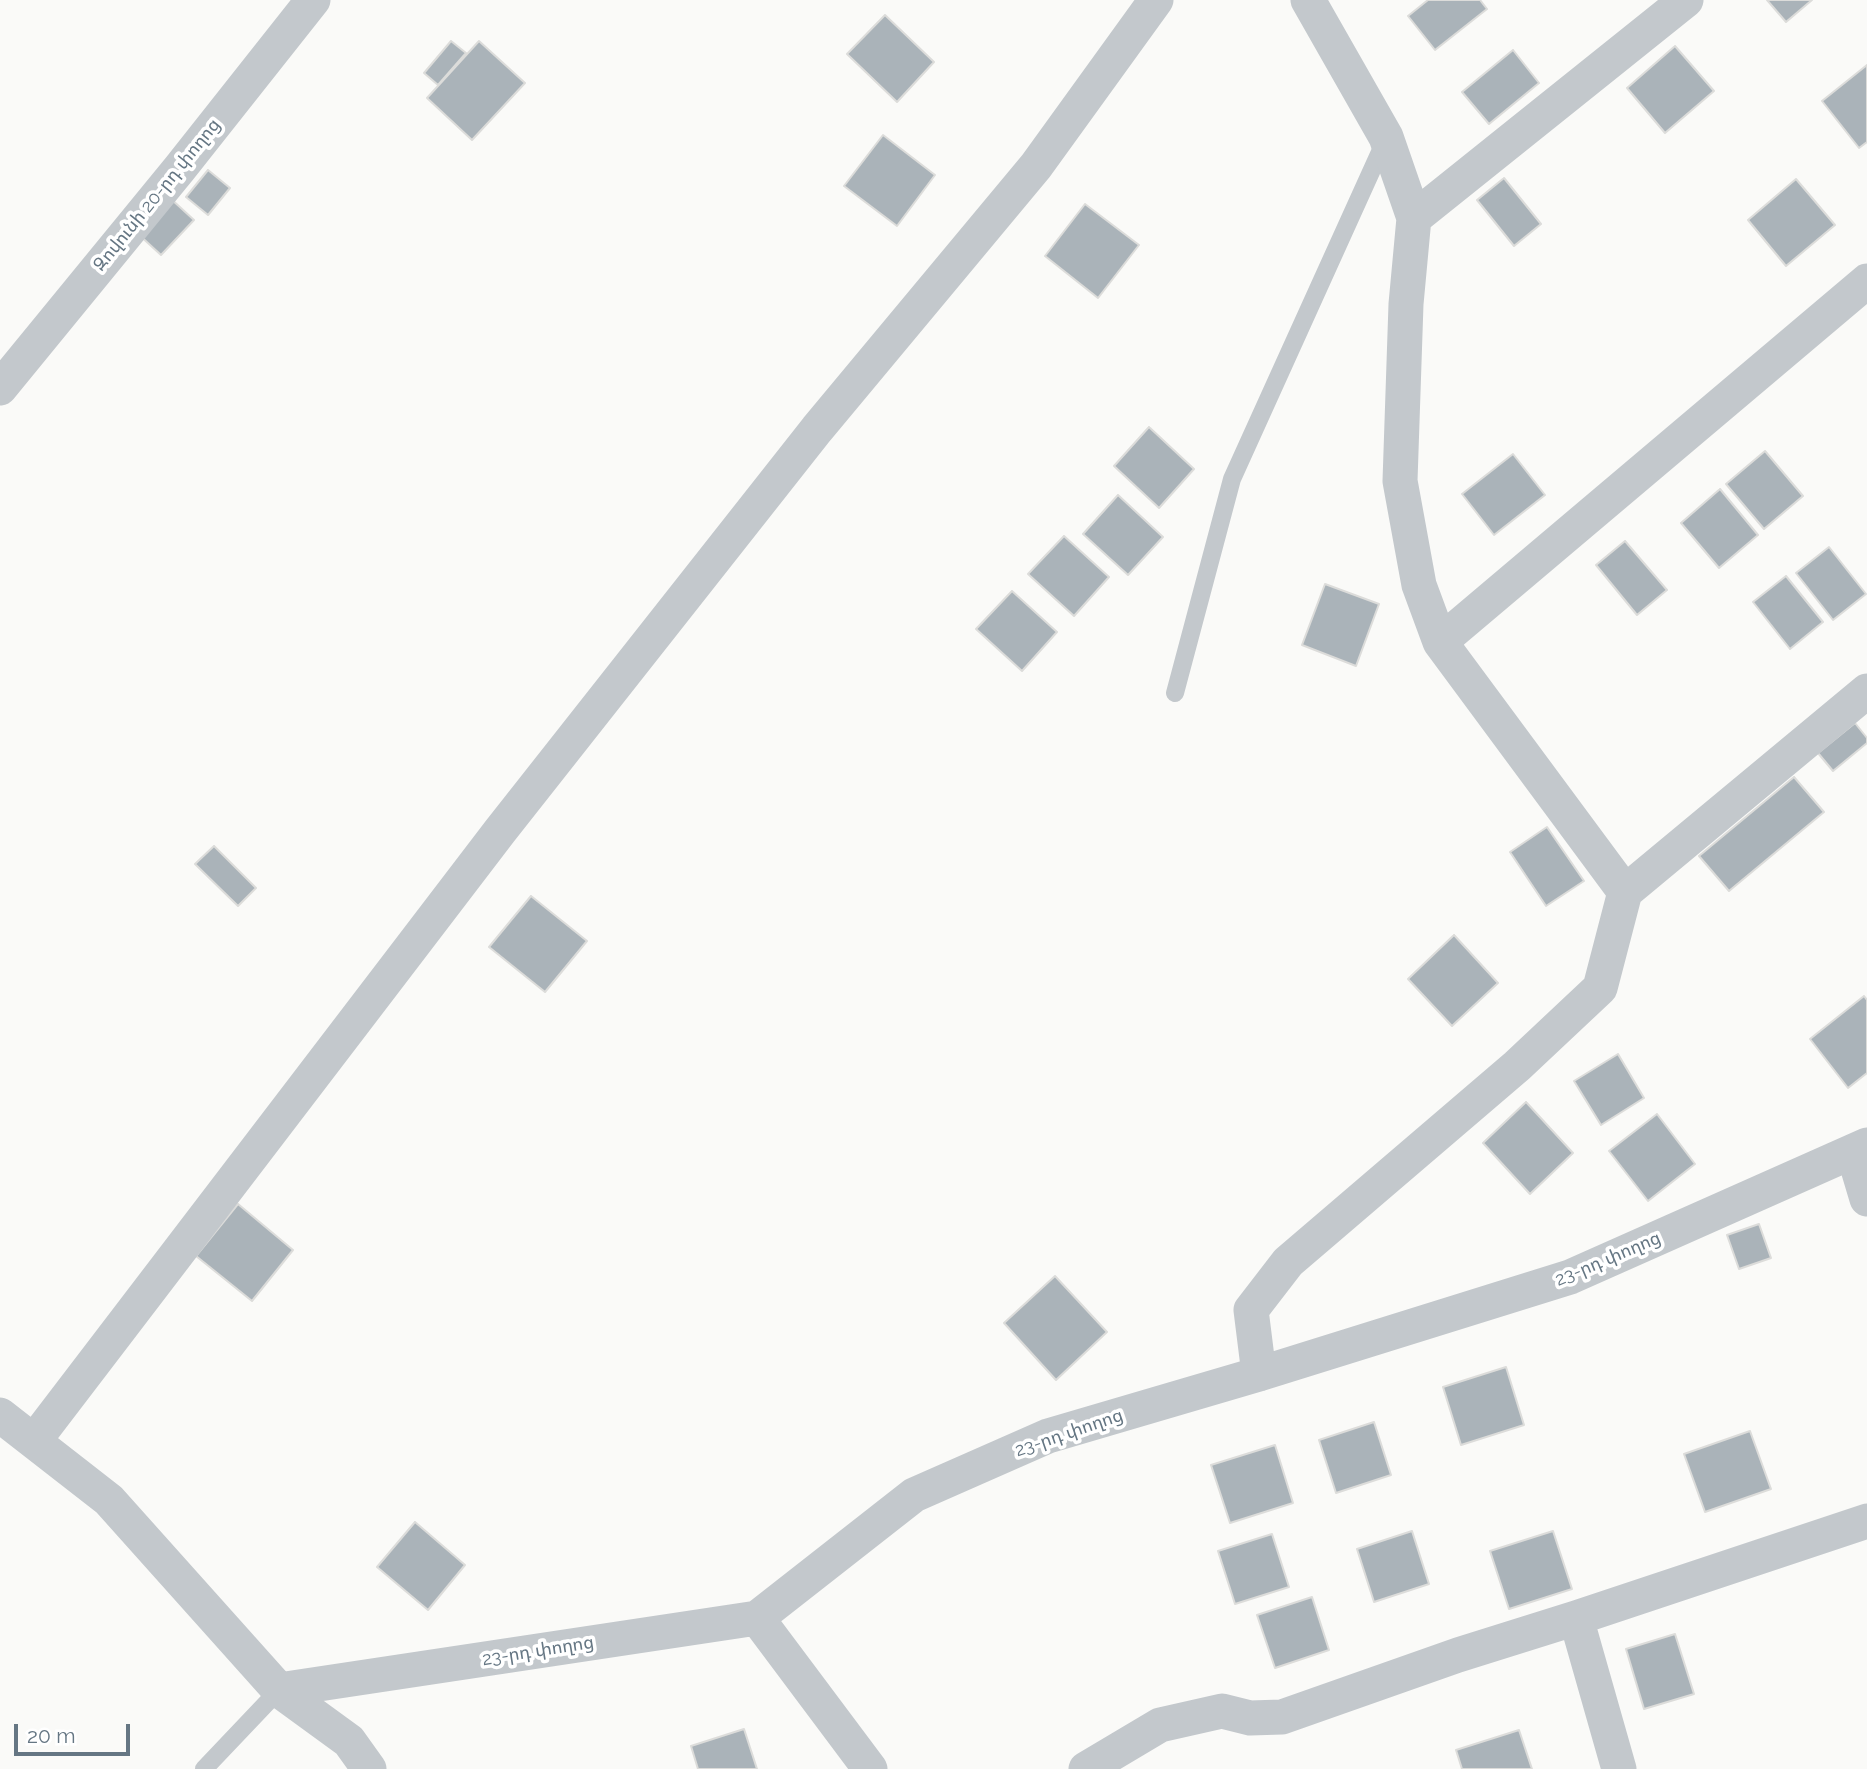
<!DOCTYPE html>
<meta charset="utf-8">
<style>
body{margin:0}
#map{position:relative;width:1867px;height:1769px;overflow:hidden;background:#fafaf8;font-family:Raleway,sans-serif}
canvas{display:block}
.scale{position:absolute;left:14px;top:1724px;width:116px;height:32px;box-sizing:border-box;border:4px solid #657683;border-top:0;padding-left:9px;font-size:21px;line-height:24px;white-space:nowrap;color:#657683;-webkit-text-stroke:5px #fff;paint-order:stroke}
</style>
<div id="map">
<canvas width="1867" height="1769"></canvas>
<div class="scale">20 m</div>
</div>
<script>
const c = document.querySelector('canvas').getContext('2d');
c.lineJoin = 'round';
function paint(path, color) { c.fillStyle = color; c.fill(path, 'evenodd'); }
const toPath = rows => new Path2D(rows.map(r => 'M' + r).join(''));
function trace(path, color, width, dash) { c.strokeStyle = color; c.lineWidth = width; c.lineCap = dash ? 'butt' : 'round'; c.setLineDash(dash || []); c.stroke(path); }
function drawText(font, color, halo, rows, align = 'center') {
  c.font = font + ' Raleway,"Noto Sans Armenian",sans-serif'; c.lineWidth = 7; c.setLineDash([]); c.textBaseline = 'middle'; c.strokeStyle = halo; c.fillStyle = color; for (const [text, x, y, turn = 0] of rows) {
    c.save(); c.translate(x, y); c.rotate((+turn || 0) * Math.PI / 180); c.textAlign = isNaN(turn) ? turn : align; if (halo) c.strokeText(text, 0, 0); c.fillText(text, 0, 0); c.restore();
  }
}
const building = toPath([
 [1428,0,1480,0,1487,9,1435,50,1408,16,1428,0],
 [1767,0,1812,0,1786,22,1767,0],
 [885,15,934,62,897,102,847,54,885,15],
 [451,41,466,53,438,85,424,73,451,41],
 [479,41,525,83,472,140,427,98,479,41],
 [1675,46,1714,91,1665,133,1627,88,1675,46],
 [1513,50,1539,83,1489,124,1462,92,1513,50],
 [1867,65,1867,142,1859,148,1822,101,1867,65],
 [883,135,935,175,897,226,844,186,883,135],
 [208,170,230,188,208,215,186,197,208,170],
 [1504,178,1541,224,1514,246,1477,200,1504,178],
 [1796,179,1835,225,1786,266,1748,220,1796,179],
 [170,198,194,220,161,255,137,233,170,198],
 [1085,204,1139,245,1098,298,1045,256,1085,204],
 [1149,427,1194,469,1159,508,1114,466,1149,427],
 [1765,451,1803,496,1764,529,1726,484,1765,451],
 [1513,454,1545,495,1494,535,1462,494,1513,454],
 [1720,489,1758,535,1719,568,1681,523,1720,489],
 [1118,495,1163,537,1128,575,1083,534,1118,495],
 [1064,536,1109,577,1074,616,1028,574,1064,536],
 [1625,541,1667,590,1637,615,1596,565,1625,541],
 [1829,547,1866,594,1833,620,1796,573,1829,547],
 [1786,576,1823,622,1790,649,1753,602,1786,576],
 [1325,584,1379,604,1356,666,1302,645,1325,584],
 [1012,591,1057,632,1022,671,976,629,1012,591],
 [1855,723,1867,738,1867,743,1833,771,1818,753,1855,723],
 [1794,777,1824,812,1729,891,1699,856,1794,777],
 [1547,827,1584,881,1546,906,1510,852,1547,827],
 [214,846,256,888,238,906,195,864,214,846],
 [531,896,587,941,545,992,489,947,531,896],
 [1454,935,1498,983,1452,1026,1408,979,1454,935],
 [1864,996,1867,1000,1867,1073,1848,1088,1810,1039,1864,996],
 [1618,1054,1644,1098,1601,1125,1574,1081,1618,1054],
 [1526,1102,1573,1153,1530,1194,1483,1143,1526,1102],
 [1657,1114,1695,1164,1648,1201,1609,1151,1657,1114],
 [238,1204,293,1250,252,1301,196,1256,238,1204],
 [1759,1224,1771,1258,1739,1269,1727,1235,1759,1224],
 [1055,1276,1107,1332,1056,1380,1004,1323,1055,1276],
 [1506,1367,1524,1425,1461,1445,1443,1387,1506,1367],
 [1374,1422,1391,1475,1336,1493,1319,1440,1374,1422],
 [1750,1431,1771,1489,1705,1512,1684,1454,1750,1431],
 [1275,1445,1293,1503,1230,1523,1211,1465,1275,1445],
 [415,1522,465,1565,428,1610,377,1567,415,1522],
 [1412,1531,1429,1584,1374,1602,1357,1549,1412,1531],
 [1553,1531,1572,1589,1509,1609,1490,1551,1553,1531],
 [1272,1534,1289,1587,1235,1604,1218,1551,1272,1534],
 [1312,1597,1329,1650,1275,1668,1257,1615,1312,1597],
 [1675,1634,1694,1694,1644,1709,1626,1649,1675,1634],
 [744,1729,757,1769,698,1769,691,1746,744,1729],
 [1519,1730,1532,1769,1462,1769,1456,1750,1519,1730]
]);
const service = toPath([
 [1175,693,1232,479,1385,141],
 [204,1769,279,1690]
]);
const minor = toPath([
 [1414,218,1686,0],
 [0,388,180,168,313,0],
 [1440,642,1867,281],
 [1625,892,1867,691],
 [1853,1152,1867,1199],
 [1259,1374,1251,1310,1288,1262,1517,1066,1600,988,1625,892,1440,642,1419,585,1400,481,1406,304,1414,218,1386,137,1308,0],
 [0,1415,109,1500,279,1690,349,1741,369,1769],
 [34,1441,500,831,817,429,1036,166,1156,0],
 [757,1618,870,1769],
 [1576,1618,1619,1769],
 [279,1690,757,1618,914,1495,1048,1436,1259,1374,1570,1277,1867,1145],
 [1086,1769,1160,1725,1222,1711,1250,1718,1282,1717,1458,1655,1576,1618,1867,1521]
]);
const streetNames = [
 ["Զովունի 20-րդ փողոց",157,195,-51],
 ["23-րդ փողոց",1608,1259,-23],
 ["23-րդ փողոց",1069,1433,-19],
 ["23-րդ փողոց",538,1651,-9]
];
paint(building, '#aab3b9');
trace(building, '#dcdcda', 2);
trace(service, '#c3c8cc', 18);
trace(minor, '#c3c8cc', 35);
drawText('18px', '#657683', '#fff', streetNames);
</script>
